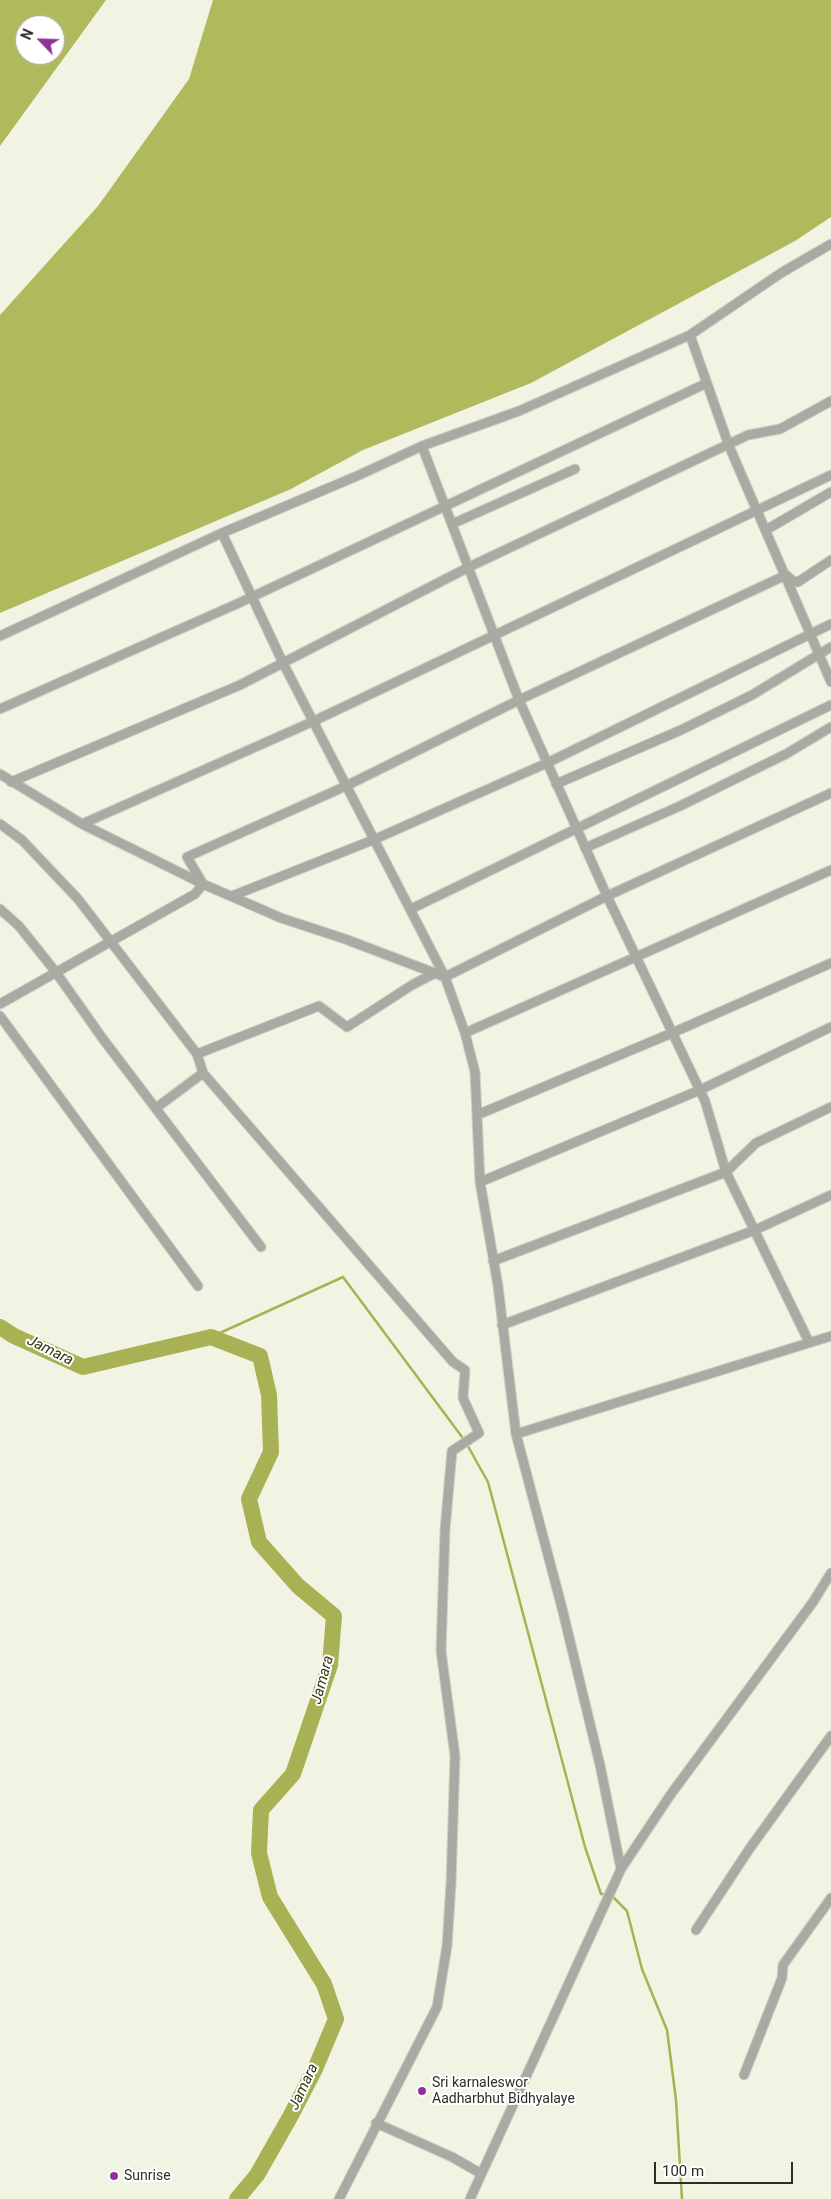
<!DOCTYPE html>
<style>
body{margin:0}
#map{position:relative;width:831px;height:2199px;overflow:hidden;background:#f1f4e3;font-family:Roboto,sans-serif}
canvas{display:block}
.north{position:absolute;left:15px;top:15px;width:50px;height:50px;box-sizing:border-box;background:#fff;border:1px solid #ababa9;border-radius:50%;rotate:294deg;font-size:14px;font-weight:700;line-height:20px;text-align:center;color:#2d2e28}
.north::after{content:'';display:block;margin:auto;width:18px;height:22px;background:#91319a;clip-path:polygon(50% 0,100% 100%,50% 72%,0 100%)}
.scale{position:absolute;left:654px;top:2162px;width:139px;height:22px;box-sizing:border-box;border:2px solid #2d2e28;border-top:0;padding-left:6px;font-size:15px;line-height:18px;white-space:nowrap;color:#2d2e28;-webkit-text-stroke:4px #fff;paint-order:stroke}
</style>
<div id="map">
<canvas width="831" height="2199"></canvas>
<div class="north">N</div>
<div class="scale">100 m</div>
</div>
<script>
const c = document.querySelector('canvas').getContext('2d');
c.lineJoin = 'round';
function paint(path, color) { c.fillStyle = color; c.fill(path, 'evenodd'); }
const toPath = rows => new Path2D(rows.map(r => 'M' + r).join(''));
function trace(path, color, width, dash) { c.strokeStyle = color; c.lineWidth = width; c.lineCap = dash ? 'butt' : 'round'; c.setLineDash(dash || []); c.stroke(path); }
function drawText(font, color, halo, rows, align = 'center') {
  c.font = font + ' Roboto,sans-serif'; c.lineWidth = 4; c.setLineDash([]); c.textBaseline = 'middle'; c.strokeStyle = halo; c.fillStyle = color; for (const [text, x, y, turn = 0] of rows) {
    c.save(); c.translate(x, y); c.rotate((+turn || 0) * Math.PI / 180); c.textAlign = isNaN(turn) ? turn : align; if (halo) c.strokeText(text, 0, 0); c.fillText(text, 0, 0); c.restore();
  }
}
const forest = toPath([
 [0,0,106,0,0,146],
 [25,25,55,25,55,55,25,55],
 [213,0,831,0,831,217,795,241,531,383,363,450,291,489,0,613,0,315,98,206,189,79]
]);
const stream = toPath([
 [211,1337,343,1277,465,1441,488,1482,585,1847,601,1894,606,1894],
 [611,1895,627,1911,642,1969,667,2030,676,2100,682,2199]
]);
const river = toPath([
 [0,1327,14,1336,83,1367,211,1337,260,1356,269,1395,271,1452,249,1499,259,1542,298,1586,334,1616,330,1665,293,1774,261,1810,259,1853,270,1897,324,1984,336,2019,315,2069,290,2117,257,2175,237,2199]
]);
const street = toPath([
 [831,244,781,273,690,335,519,411,422,446,357,476,222,533,283,663,445,977,607,896,831,793],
 [690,335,729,446,831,682],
 [422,446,519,700,607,896,705,1101,726,1172,809,1342],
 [452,524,575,469],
 [766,530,831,492],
 [0,636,222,533],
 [0,709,239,603,707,383],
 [0,774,82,824,203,884,281,918,345,939,445,977,465,1033,475,1072,480,1182,498,1286,516,1434,562,1608,600,1765,621,1869],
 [11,782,240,685,469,567,748,435,780,429,831,401],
 [556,784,681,730,752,695,831,647],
 [0,824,22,840,78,899,197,1054,203,1073,453,1362,465,1370,463,1398,479,1433,452,1451,445,1530,441,1651,455,1756,451,1883,447,1946,437,2007,339,2199],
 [82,824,314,721,831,475],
 [585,848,680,806,786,754,831,727],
 [203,884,187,857,346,786,519,700,786,575,793,581,798,582,831,560],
 [232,896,373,840,547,763,831,624],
 [0,909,19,926,55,971,103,1039,261,1247],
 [411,909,831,705],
 [0,1004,195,894,203,884],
 [0,1016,198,1286],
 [465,1033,831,870],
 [197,1054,319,1006,347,1027,412,985,435,973],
 [156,1108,203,1073],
 [477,1115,672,1033,831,963],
 [480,1182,700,1090,831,1027],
 [493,1261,726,1172,756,1143,831,1107],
 [502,1325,755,1230,831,1195],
 [516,1434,831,1336],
 [696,1930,750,1848,831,1736],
 [744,2075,782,1978,783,1965,831,1898],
 [376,2123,452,2157,480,2173],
 [470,2199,621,1869,671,1794,813,1602,831,1573]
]);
const markers = [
 [422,2091,5,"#91319a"],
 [114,2176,5,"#91319a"]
];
const poiNames = [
 ["Sri karnaleswor",432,2083],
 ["Aadharbhut Bidhyalaye",432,2099],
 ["Sunrise",124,2176]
];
const waterNames = [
 ["Jamara",50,1351,26],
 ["Jamara",323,1680,-75],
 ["Jamara",304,2087,-65]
];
paint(forest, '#b0ba5c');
trace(stream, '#a8b153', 2.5);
trace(river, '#a8b153', 16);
trace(street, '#ced0c1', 11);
trace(street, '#a9aaa3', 9);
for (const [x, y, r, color] of markers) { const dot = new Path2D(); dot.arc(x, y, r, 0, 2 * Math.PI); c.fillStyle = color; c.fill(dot); trace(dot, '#fff', 2); }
drawText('14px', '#2d2e28', '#fff', poiNames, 'left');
drawText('italic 15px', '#34370f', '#fff', waterNames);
</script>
